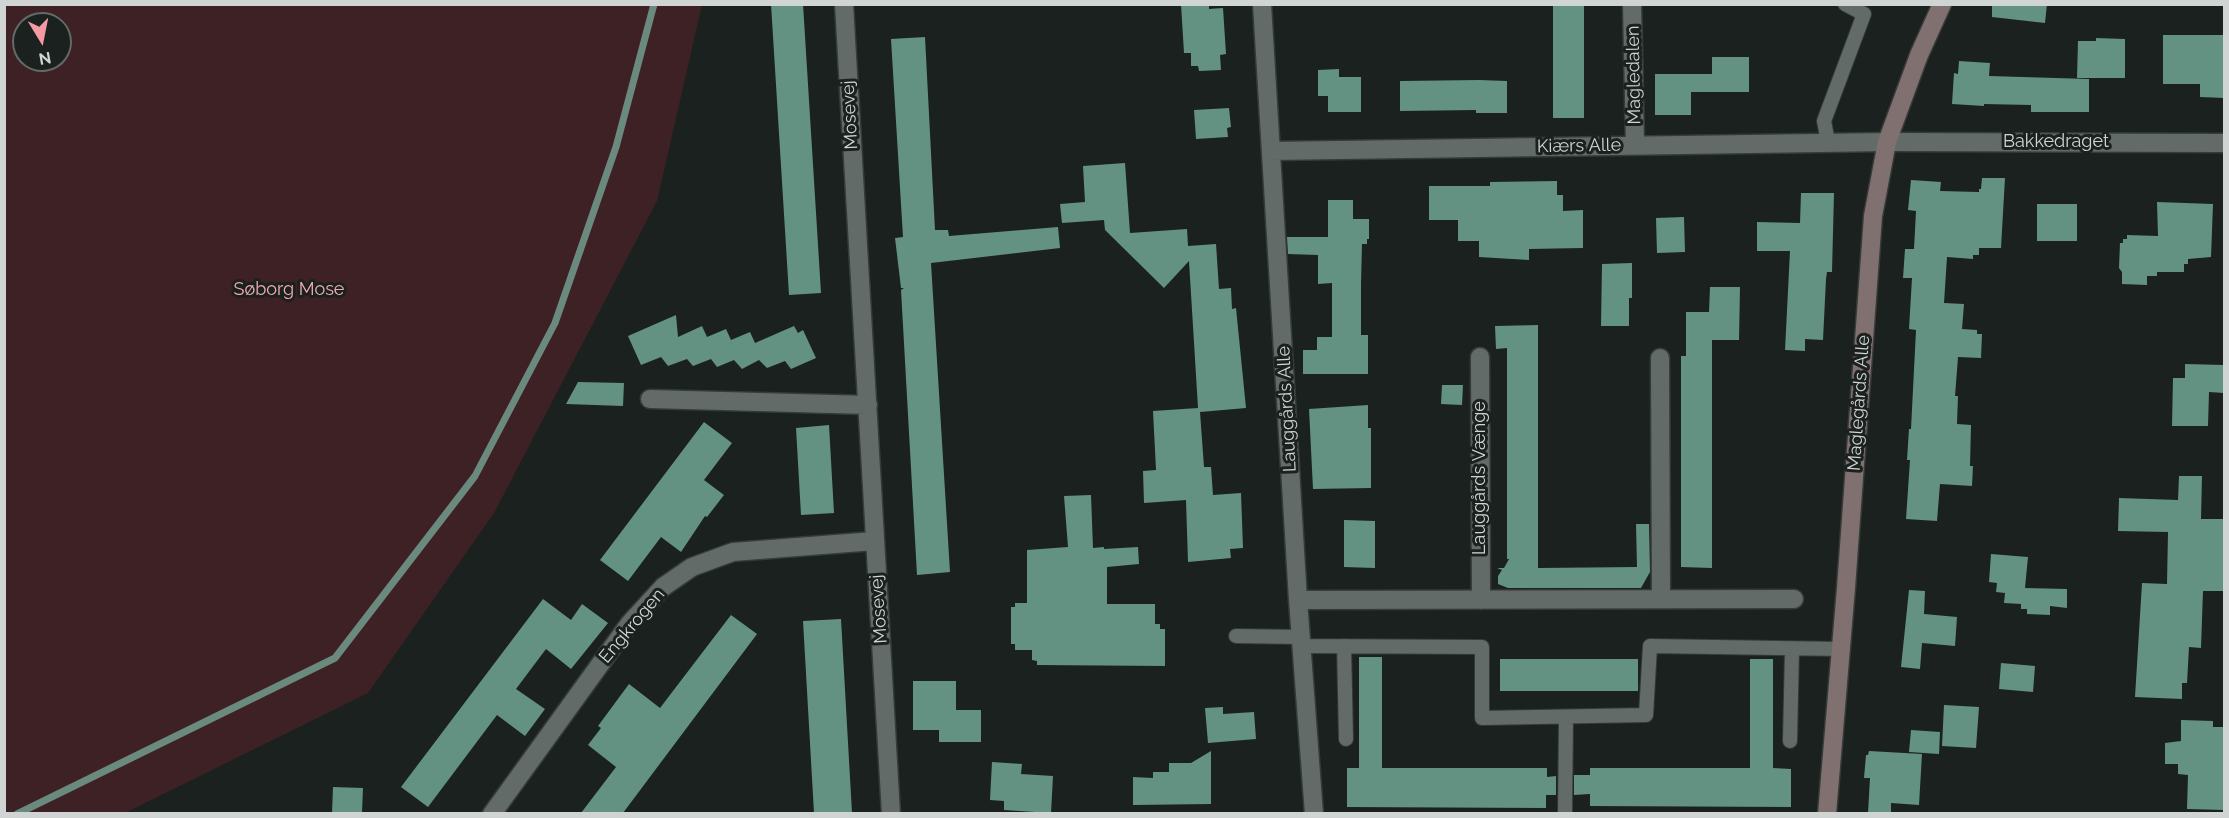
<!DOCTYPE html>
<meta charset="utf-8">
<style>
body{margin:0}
#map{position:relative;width:2229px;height:818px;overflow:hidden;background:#1b211f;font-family:Raleway,sans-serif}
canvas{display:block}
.frame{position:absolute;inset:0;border:6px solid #d0d4d3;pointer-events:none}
.north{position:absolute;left:12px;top:12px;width:60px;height:60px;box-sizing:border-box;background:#1b211f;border:2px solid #636967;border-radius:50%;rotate:170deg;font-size:16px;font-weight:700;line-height:24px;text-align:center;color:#d0d4d3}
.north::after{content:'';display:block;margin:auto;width:21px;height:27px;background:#f49aa4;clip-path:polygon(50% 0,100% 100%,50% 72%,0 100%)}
</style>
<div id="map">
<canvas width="2229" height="818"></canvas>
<div class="frame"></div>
<div class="north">N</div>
</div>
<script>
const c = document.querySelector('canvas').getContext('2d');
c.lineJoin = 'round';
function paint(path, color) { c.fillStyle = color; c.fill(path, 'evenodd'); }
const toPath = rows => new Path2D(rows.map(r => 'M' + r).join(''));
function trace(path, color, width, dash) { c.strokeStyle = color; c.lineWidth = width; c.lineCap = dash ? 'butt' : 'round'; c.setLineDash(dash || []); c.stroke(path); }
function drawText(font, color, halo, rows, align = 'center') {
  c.font = font + ' Raleway,sans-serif'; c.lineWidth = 6; c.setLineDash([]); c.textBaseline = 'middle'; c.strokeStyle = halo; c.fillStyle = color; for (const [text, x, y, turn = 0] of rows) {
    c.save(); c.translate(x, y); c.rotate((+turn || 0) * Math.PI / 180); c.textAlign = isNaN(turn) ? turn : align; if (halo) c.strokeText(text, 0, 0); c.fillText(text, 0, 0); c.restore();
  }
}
const green = toPath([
 [5,4,702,5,657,201,494,513,368,693,125,813,5,813],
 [24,24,60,24,60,60,24,60]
]);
const stream = toPath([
 [17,814,335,658,475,476,555,323,616,147,654,4]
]);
const building = toPath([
 [771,4,803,4,821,293,789,295],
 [1181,4,1209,4,1209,9,1223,8,1226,54,1220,55,1221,70,1199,71,1198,66,1191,66,1191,53,1184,53],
 [1584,4,1584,118,1553,118,1553,5],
 [1992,4,2047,4,2045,23,1992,17],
 [2163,35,2224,35,2224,98,2200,97,2200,84,2163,84],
 [925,37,935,230,948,230,949,236,1058,227,1060,248,931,263,950,572,917,575,901,290,904,288,901,288,895,238,903,237,891,39],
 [2096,38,2125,39,2125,78,2077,78,2078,41,2096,41],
 [1712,57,1749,57,1749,92,1691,92,1691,115,1655,115,1655,74,1712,74],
 [1959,61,1990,63,1989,76,2089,79,2089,112,2031,112,2031,105,1984,104,1984,106,1952,104,1954,73,1958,74],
 [1339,69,1339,77,1361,77,1361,112,1328,112,1328,96,1318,96,1318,70],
 [1479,80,1507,81,1507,113,1476,113,1476,110,1400,111,1400,81],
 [1229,108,1231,127,1227,128,1228,137,1196,139,1194,110],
 [1125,163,1130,233,1187,229,1188,246,1216,244,1219,289,1231,288,1232,309,1236,308,1246,408,1200,412,1204,467,1211,467,1213,495,1241,493,1243,548,1230,549,1231,558,1188,562,1186,500,1144,503,1143,471,1156,470,1153,411,1198,408,1189,261,1164,288,1105,230,1104,220,1062,223,1060,204,1085,202,1083,166],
 [1982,178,2005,178,2001,248,1979,248,1979,255,1973,255,1973,259,1947,257,1944,303,1964,304,1962,329,1977,330,1977,334,1982,334,1981,358,1958,357,1955,396,1958,396,1957,424,1971,425,1970,466,1973,466,1972,486,1940,484,1937,521,1906,519,1910,460,1907,460,1909,429,1911,429,1916,330,1909,329,1912,278,1903,278,1905,249,1914,249,1916,211,1908,210,1911,180,1941,182,1940,191,1979,192,1979,189,1981,189],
 [1557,181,1557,195,1563,195,1563,211,1583,210,1583,248,1529,249,1529,260,1479,257,1479,241,1458,241,1458,220,1429,220,1429,186,1490,186,1490,182],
 [1801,193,1834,193,1832,272,1827,272,1826,279,1823,340,1805,339,1805,351,1785,350,1790,251,1757,251,1757,222,1800,223],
 [1328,200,1353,200,1353,219,1369,219,1369,239,1367,239,1367,244,1362,244,1361,283,1361,335,1368,335,1368,374,1303,374,1303,350,1317,350,1317,337,1332,337,1332,283,1318,284,1318,255,1288,254,1287,237,1328,237],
 [2157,202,2213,204,2211,257,2188,259,2188,264,2184,264,2184,272,2157,272,2157,276,2147,276,2147,285,2122,284,2122,272,2119,268,2120,243,2123,243,2123,239,2127,239,2127,235,2158,236],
 [2037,204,2077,204,2077,241,2037,241],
 [1684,217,1685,252,1657,253,1656,218],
 [1632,263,1632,298,1629,298,1629,326,1601,326,1602,264],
 [1710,287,1740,287,1739,340,1712,340,1712,568,1681,567,1681,356,1686,356,1686,312,1709,312],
 [676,315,678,337,702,326,707,337,726,329,731,340,750,332,755,343,794,326,798,333,803,330,816,358,791,369,785,361,767,368,759,360,742,369,734,360,717,367,711,359,693,366,687,359,668,366,661,357,641,365,628,336],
 [1538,325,1538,568,1637,567,1636,524,1649,524,1650,572,1641,588,1508,588,1498,584,1498,576,1502,570,1497,568,1504,568,1509,559,1507,559,1507,348,1496,349,1495,326],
 [2185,364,2224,365,2224,393,2209,392,2208,426,2172,426,2173,378,2185,378],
 [578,382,624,383,623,406,566,404],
 [1442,385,1463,385,1462,405,1441,404],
 [1368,405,1368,428,1371,428,1371,488,1313,489,1309,409],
 [704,422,732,443,704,480,724,495,707,517,705,516,681,552,661,537,628,581,600,560],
 [829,425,834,513,801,515,796,428],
 [2179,476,2202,476,2201,519,2224,519,2224,591,2203,591,2201,648,2189,647,2187,683,2182,683,2182,699,2135,697,2142,583,2167,584,2168,532,2118,531,2119,498,2178,500],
 [1091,495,1093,548,1104,547,1104,549,1138,547,1139,564,1107,567,1107,604,1155,604,1155,624,1160,624,1160,629,1165,629,1165,666,1037,665,1037,661,1032,660,1032,650,1015,650,1015,644,1011,644,1011,607,1015,607,1015,603,1027,603,1027,550,1068,547,1064,496],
 [1344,520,1375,521,1375,568,1344,567],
 [1991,554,2028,557,2025,588,2067,589,2067,608,2050,606,2050,615,2027,614,2027,609,2021,609,2021,604,2004,603,2005,593,1996,592,1997,583,1989,582],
 [1909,590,1925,591,1924,614,1957,617,1955,646,1922,643,1920,669,1901,667],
 [543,599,571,620,582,604,608,623,571,669,546,649,516,689,545,709,525,736,497,715,428,807,401,787],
 [731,615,757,634,623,813,581,813,616,767,588,745,601,728,598,726,629,684,660,708],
 [841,619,852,813,814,813,803,621],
 [1359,657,1382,657,1382,768,1547,768,1547,777,1556,776,1556,795,1546,795,1546,808,1347,807,1347,768,1359,768],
 [1500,659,1638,659,1638,691,1500,691],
 [1750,659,1773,659,1773,768,1791,769,1791,807,1590,806,1590,794,1574,795,1574,775,1590,775,1590,768,1750,768],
 [2001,663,2035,666,2033,692,1999,689],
 [913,681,956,681,956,710,981,710,981,742,939,742,939,730,913,730],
 [1944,705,1979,707,1976,748,1942,746],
 [1223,707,1223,714,1254,712,1256,739,1208,743,1205,708],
 [2181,720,2213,721,2213,727,2224,727,2224,810,2187,809,2188,775,2178,774,2178,764,2165,764,2165,743,2181,741],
 [1911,730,1940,732,1939,754,1909,752],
 [1211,751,1211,804,1133,805,1133,777,1153,778,1153,772,1169,772,1169,763,1191,763],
 [1869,751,1922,754,1919,805,1891,803,1891,813,1868,813,1870,778,1864,778,1866,755,1868,755],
 [992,762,1022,764,1021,774,1053,776,1051,813,1004,810,1004,801,990,800],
 [333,787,363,788,362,813,332,813]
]);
const lane = toPath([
 [1828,142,1824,121,1864,14,1845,4],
 [1236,636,1301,637],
 [1302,646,1482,647,1482,718,1646,715,1650,646,1841,649],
 [1344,646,1346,739],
 [1790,741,1792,649],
 [1565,814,1566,717]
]);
const street = toPath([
 [844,4,891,814],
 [1262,4,1298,600,1314,814],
 [1632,4,1635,145],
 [1271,151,1887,142,2224,143],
 [1480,357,1481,600],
 [1660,358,1661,599],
 [650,399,868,405],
 [1298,600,1794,599],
 [492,814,630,623,663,587,692,567,733,552,874,541]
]);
const secondary = toPath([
 [1827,814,1846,588,1873,216,1887,142,1919,55,1942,4]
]);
const streetNames = [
 ["Magledalen",1634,75,-91],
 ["Mosevej",850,115,-93],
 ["Bakkedraget",2056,142],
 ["Kiærs Alle",1579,146,-1],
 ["Maglegårds Alle",1859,403,-86],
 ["Lauggårds Alle",1287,409,-93],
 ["Lauggårds Vænge",1480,478,-90],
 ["Mosevej",879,609,-94],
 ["Engkrogen",632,626,-50]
];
const parkNames = [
 ["Søborg Mose",289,290]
];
paint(green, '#3e2124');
trace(stream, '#6a8a80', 7);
paint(building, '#649282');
trace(lane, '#363b39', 16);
trace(street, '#363b39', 21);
trace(secondary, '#363b39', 21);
trace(lane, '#636b68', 14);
trace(street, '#636b68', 18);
trace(secondary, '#817070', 18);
drawText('18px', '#d0d4d3', '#1b211f', streetNames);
drawText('18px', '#f4abb2', '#1b211f', parkNames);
</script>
